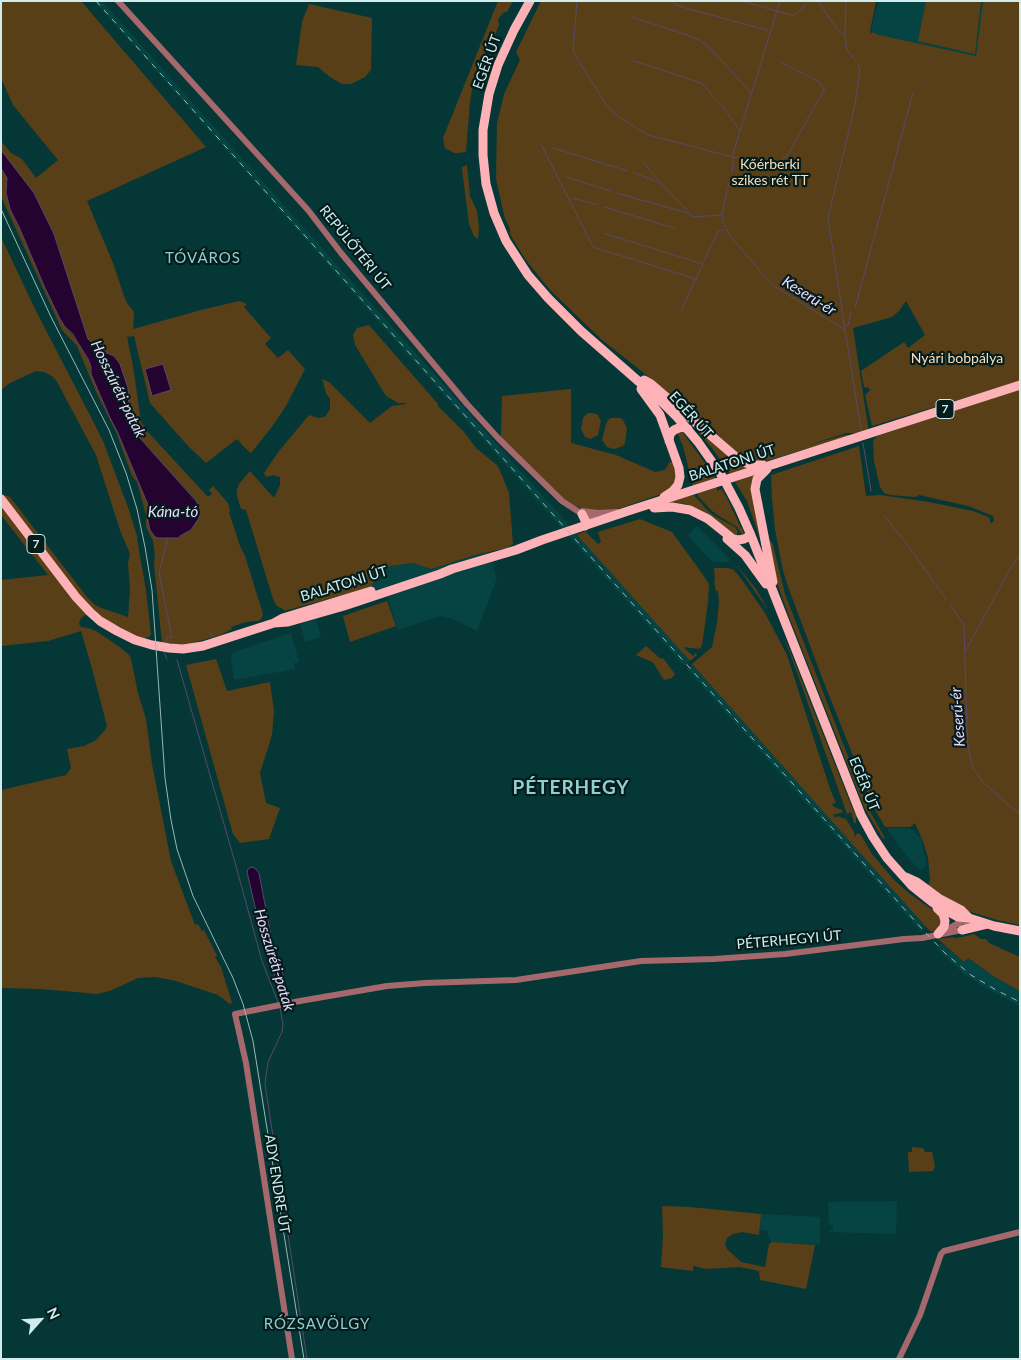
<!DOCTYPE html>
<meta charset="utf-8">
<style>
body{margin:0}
#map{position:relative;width:1021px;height:1360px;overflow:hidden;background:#063737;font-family:Lato,sans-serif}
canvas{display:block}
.frame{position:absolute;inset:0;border:2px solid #d0eded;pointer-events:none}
.north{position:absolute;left:15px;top:1295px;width:50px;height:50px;-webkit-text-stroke:4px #041c1c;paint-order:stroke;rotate:64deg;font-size:14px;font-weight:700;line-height:20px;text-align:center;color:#d0eded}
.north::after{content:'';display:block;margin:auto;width:18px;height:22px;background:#d0eded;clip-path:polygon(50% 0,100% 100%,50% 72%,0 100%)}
</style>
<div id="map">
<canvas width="1021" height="1360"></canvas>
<div class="frame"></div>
<div class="north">N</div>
</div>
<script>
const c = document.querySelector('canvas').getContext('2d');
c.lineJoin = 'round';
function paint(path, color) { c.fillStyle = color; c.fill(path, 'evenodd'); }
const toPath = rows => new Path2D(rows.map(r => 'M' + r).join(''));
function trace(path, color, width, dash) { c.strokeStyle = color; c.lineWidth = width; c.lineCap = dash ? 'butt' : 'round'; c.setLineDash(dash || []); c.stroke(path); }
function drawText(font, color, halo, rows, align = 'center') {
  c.font = font + ' Lato,sans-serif'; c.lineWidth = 4.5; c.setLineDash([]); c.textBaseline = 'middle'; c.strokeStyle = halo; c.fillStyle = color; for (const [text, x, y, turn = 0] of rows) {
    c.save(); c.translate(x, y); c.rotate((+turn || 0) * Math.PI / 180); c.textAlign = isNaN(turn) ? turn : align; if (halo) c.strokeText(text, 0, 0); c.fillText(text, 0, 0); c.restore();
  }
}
const built = toPath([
 [94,1,102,1,690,661,684,666],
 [878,1,983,1,976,56,879,35,871,31],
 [697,526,730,559,729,562,713,562,701,550,688,535],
 [488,552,497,578,477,631,453,619,440,616,398,630,387,595,371,586,385,569,390,566,413,563,431,569],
 [316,619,321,637,305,642,300,624],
 [291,633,299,662,294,663,295,669,234,680,231,658,231,654,234,652],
 [692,664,926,927,921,932,686,668],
 [887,828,910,828,921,838,927,865,920,871,901,849],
 [942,943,964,962,968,958,993,976,1020,991,1020,1006,986,988,963,973,936,948],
 [897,1201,896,1234,829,1232,829,1230,833,1230,833,1225,829,1225,828,1202],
 [761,1214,820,1217,820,1245,772,1242,768,1236,768,1231,760,1230]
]);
const green = toPath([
 [1,1,81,1,206,147,87,201,113,263,124,296,127,303,134,312,133,329,201,310,239,301,247,304,244,307,271,338,265,344,278,358,288,350,305,369,286,406,271,428,251,453,247,450,237,439,206,463,188,446,150,403,134,336,127,337,133,366,141,422,147,431,208,497,212,494,209,490,213,486,228,503,230,511,229,512,240,546,245,556,263,614,261,619,258,621,246,622,231,627,232,629,221,635,192,643,184,645,162,643,154,564,155,555,153,541,146,527,146,515,137,482,132,476,116,432,97,394,77,346,62,330,40,282,4,203,1,196,1,168,7,178,6,193,10,209,19,227,45,288,60,319,76,340,90,363,91,367,90,372,110,418,117,431,148,505,148,521,150,530,158,538,179,538,200,515,198,505,196,500,138,436,134,430,129,419,128,388,120,364,114,356,99,350,88,339,54,234,34,193,1,150,1,141,11,153,22,159,36,178,58,160,13,105,1,78],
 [498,1,513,1,507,12,504,12,498,19,499,25,495,35,489,47,486,50,474,77,470,102,466,152,459,153,454,153,445,148,443,138],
 [541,1,876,1,870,31,871,34,872,32,879,35,976,56,983,1,1020,1,1020,381,872,426,865,395,870,390,868,387,866,388,864,387,861,371,904,342,908,348,925,335,906,301,899,311,892,317,853,328,869,433,846,433,809,445,845,435,852,435,825,445,812,447,766,461,760,462,744,458,639,369,602,340,550,290,525,259,510,234,510,228,505,219,496,179,497,123,504,94,520,60,516,52],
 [926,1,981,1,975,54,918,41],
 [309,4,372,18,371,70,365,77,351,84,342,84,330,77,318,67,296,65,302,22],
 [467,165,470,196,477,211,479,228,478,239,474,236,469,224,462,169,462,167],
 [1,237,35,309,96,427,103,441,129,510,137,536,139,551,146,590,151,635,149,637,135,640,90,612,81,618,79,623,81,627,91,629,96,631,121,648,129,655,131,659,138,693,146,719,152,764,171,861,195,925,198,924,202,931,204,930,217,956,215,957,221,967,232,1003,230,1004,218,995,176,981,156,977,138,978,112,990,98,994,41,989,1,988,1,790,66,775,71,768,67,749,84,746,96,740,105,730,107,726,93,672,81,631,48,641,1,646,1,580,48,575,1,515,1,494,10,497,87,597,95,605,104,609,128,617,130,590,128,563,130,554,120,530,96,455,56,380,52,376,44,372,36,371,10,383,1,390],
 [369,325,438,404,438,406,464,432,476,448,497,465,499,468,509,493,513,544,507,548,479,554,431,569,413,563,390,566,385,569,371,586,347,594,284,611,283,609,277,606,273,599,246,510,241,509,237,496,237,490,239,484,250,471,274,498,280,485,280,477,273,475,266,477,264,473,279,451,309,415,318,418,325,417,330,409,330,399,326,393,322,379,329,382,370,423,392,406,406,404,405,403,398,403,386,396,355,345,353,335,357,328],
 [571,389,571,443,616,455,655,472,661,471,666,469,669,462,674,462,677,479,667,492,612,511,594,512,580,508,562,501,498,438,501,436,502,396],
 [1020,389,1020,925,997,920,971,912,961,910,928,886,930,880,928,857,922,839,915,823,910,827,885,827,873,806,821,675,787,584,783,570,775,530,772,498,771,475,859,446,866,496,880,495,929,502,973,511,988,517,990,519,990,524,994,521,993,516,968,506,919,495,915,497,890,495,884,493,880,487,874,461,873,441,877,436],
 [588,413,592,413,597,414,601,421,598,435,590,439,585,437,581,429,583,418],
 [611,418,620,418,623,420,627,428,625,443,623,446,614,449,607,447,602,440,606,424,608,420],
 [692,425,734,461,750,468,730,474,712,448],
 [680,429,710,470,715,478,714,481,693,486,683,446,676,430],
 [757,473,760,538,747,501,735,482],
 [717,487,717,491,722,489,728,500,741,528,742,528,744,535,743,536,737,527,719,516,712,511,699,497,697,493],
 [688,495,690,496,694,495,709,512,716,517,735,527,738,532,736,536,715,519,701,510,686,504,668,502],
 [640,519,672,532,701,572,709,584,708,602,702,646,699,649,683,647,693,656,696,653,697,655,690,661,577,535,585,531,598,544,601,542,598,532],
 [769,540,771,541,773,545,785,594,868,808,885,838,883,839,865,809,790,619,777,583],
 [735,563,756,589,763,601,788,646,853,810,856,815,856,823,854,823,851,812,847,814,790,653,784,639,768,610],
 [714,568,728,568,734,570,742,580,765,613,787,655,830,789,836,803,832,804,834,807,842,810,843,812,833,815,835,818,838,816,842,818,846,819,854,832,855,838,857,833,861,835,872,854,894,880,910,894,937,913,939,916,941,924,936,930,931,932,926,927,692,664,712,647,717,623,719,602,718,591,716,591,714,580,715,579],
 [387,601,396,626,350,642,343,616],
 [646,646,661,659,663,658,675,674,672,678,664,680,654,664,654,663,636,655],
 [216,659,227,691,270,682,274,711,272,735,260,773,266,803,280,808,269,839,240,843,233,834,186,665],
 [974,934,981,939,986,939,989,943,1020,957,1020,991,993,976,968,958,964,962,938,939,955,937,955,938,962,937],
 [912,1147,923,1148,925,1152,932,1152,935,1166,933,1171,909,1172,908,1152,912,1152],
 [662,1206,690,1207,761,1214,759,1235,742,1232,733,1234,727,1238,725,1244,727,1249,741,1262,765,1267,769,1244,772,1242,815,1245,806,1289,760,1280,759,1271,740,1267,705,1269,695,1266,693,1267,693,1271,661,1267,663,1236]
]);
const water = toPath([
 [1,150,34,193,54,234,88,339,99,350,114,356,120,364,128,388,129,419,134,430,138,436,197,502,200,515,199,518,191,530,180,536,179,538,158,538,155,537,150,530,148,521,148,505,117,431,110,418,91,374,91,367,88,359,72,333,65,327,60,319,45,288,19,227,10,209,6,193,7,178,1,168,1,150],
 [163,364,171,390,152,396,145,369,163,364],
 [251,867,255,868,259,873,271,936,284,978,281,982,279,982,275,977,256,911,247,872,248,869,251,867]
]);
const stream = toPath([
 [577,1,573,52,607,106,622,119,648,135,733,157,748,159,772,166,787,156,825,88],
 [673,1,675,5,766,30,770,33],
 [742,1,794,16,807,4],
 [818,1,837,29,845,35],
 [846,1,845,35,847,50,855,60],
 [632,17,687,35,699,40,708,46,714,52,752,94],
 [634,61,701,83,724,108,738,128,741,130],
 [780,62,820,82,824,90],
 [541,144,593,247,696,279],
 [553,148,628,171],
 [642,161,659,181],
 [733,161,733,154,780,1],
 [732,172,733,163],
 [634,173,661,183,693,217,722,215],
 [566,177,611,191],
 [728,187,729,184],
 [727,190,722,215,723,222,730,236,771,284,845,330,861,429],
 [616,193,688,213],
 [572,198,598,205],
 [604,207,674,228],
 [603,233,703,264],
 [855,308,913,93],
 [681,311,718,231,724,230],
 [845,327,848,325,851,313],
 [845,330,828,218,855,105,860,70,858,63],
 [863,443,871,491],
 [884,515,909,547,946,599],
 [168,538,159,573,172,638],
 [950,604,964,625,967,727,968,746,972,766,975,771,983,782,1008,805,1020,813],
 [210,632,213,637],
 [166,643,167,637,170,637],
 [966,650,1010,569,1020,555],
 [164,652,167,659],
 [177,660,234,859,262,961,278,1002],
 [280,1008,283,1024,282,1032,268,1062,265,1084,307,1359]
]);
const minor = toPath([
 [118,1,308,210,341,253,467,404,498,438,562,501,582,514,599,520],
 [582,511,598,513,617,512],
 [944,931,968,918],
 [292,1359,246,1063,235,1014,300,1001,387,986,425,983,516,980,641,961,714,959,785,954,904,939,922,938,962,930,968,924,969,918],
 [899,1359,920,1315,941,1254,944,1251,1020,1232]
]);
const major = toPath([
 [530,1,514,30,498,65,489,94,483,130,483,155,486,184,494,213,506,241,528,275,548,298,581,331,661,401,677,417,698,442,722,476,739,508,750,533,861,815,873,837,887,858,912,886,932,902,949,912,958,917,969,918,994,926,1020,931],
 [644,380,651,384,737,458,746,463,755,465,763,465],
 [641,389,660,415,679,468,680,477,678,485,673,491,664,497],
 [669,441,670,434,674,430,681,427,688,429],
 [767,469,757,479,755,489,773,582],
 [1,499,76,597,90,612,100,621,117,631,135,640,152,645,169,648,183,649,203,646,274,623,283,618,371,591],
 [654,508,672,507,690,510,708,519,733,539,738,540,744,539,748,537,750,533],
 [582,514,585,520,585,526],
 [727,539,745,555,766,584],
 [274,623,288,622,344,606,440,574,452,569,516,550,542,540,628,511,1020,385],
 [906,877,917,882,940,899,961,910,969,918],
 [937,908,943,914,945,921,944,927,938,934],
 [962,930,987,924]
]);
const tram = toPath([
 [1,209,51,317,109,430,126,473,137,509,145,547,152,590,165,778,171,820,177,849,193,896,233,978,243,1004,253,1041,304,1359]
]);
const rail = toPath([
 [96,1,923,930,946,954,971,975,996,990,1020,1002]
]);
const shields = [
 [945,409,18],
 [36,544,18]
];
const shieldNames = [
 ["7",945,409],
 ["7",36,544]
];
const streetNames = [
 ["EGÉR ÚT",487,62,-70],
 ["REPÜLŐTÉRI ÚT",355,248,51],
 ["EGÉR ÚT",691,415,48],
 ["BALATONI ÚT",732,463,-18],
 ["BALATONI ÚT",344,584,-17],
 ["EGÉR ÚT",864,784,68],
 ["PÉTERHEGYI ÚT",789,940,-5],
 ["ADY ENDRE ÚT",277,1184,81]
];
const parkNames = [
 ["Kőérberki",770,164],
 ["szikes rét TT",770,180],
 ["Nyári bobpálya",957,358]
];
const neighbourhoodNames = [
 ["TÓVÁROS",203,258],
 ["RÓZSAVÖLGY",317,1324]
];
const waterNames = [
 ["Keserű-ér",809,296,32],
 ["Hosszúréti-patak",118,389,64],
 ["Kána-tó",173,512],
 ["Keserű-ér",958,717,-94],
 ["Hosszúréti-patak",274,960,73]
];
const districtNames = [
 ["PÉTERHEGY",571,788]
];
paint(built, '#064343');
paint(green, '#593f18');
paint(water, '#240331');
trace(water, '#584969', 1);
trace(stream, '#584969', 1);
trace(minor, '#a5696d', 6);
trace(major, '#fcb2b7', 9);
trace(tram, '#96b9b9', 1);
trace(rail, '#96b9b9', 1, [6, 6]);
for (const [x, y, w] of shields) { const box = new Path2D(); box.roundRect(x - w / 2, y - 9.5, w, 19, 4); c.fillStyle = '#041c1c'; c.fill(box); trace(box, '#d0eded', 1); }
drawText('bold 12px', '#d0eded', null, shieldNames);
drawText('14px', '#d0eded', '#041c1c', streetNames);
drawText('14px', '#fadfba', '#041c1c', parkNames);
c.letterSpacing = '1px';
drawText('15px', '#92cecd', '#041c1c', neighbourhoodNames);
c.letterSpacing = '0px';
drawText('italic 15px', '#f1d8fe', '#041c1c', waterNames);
c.letterSpacing = '1px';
drawText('bold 19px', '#92cecd', '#041c1c', districtNames);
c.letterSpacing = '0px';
</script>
